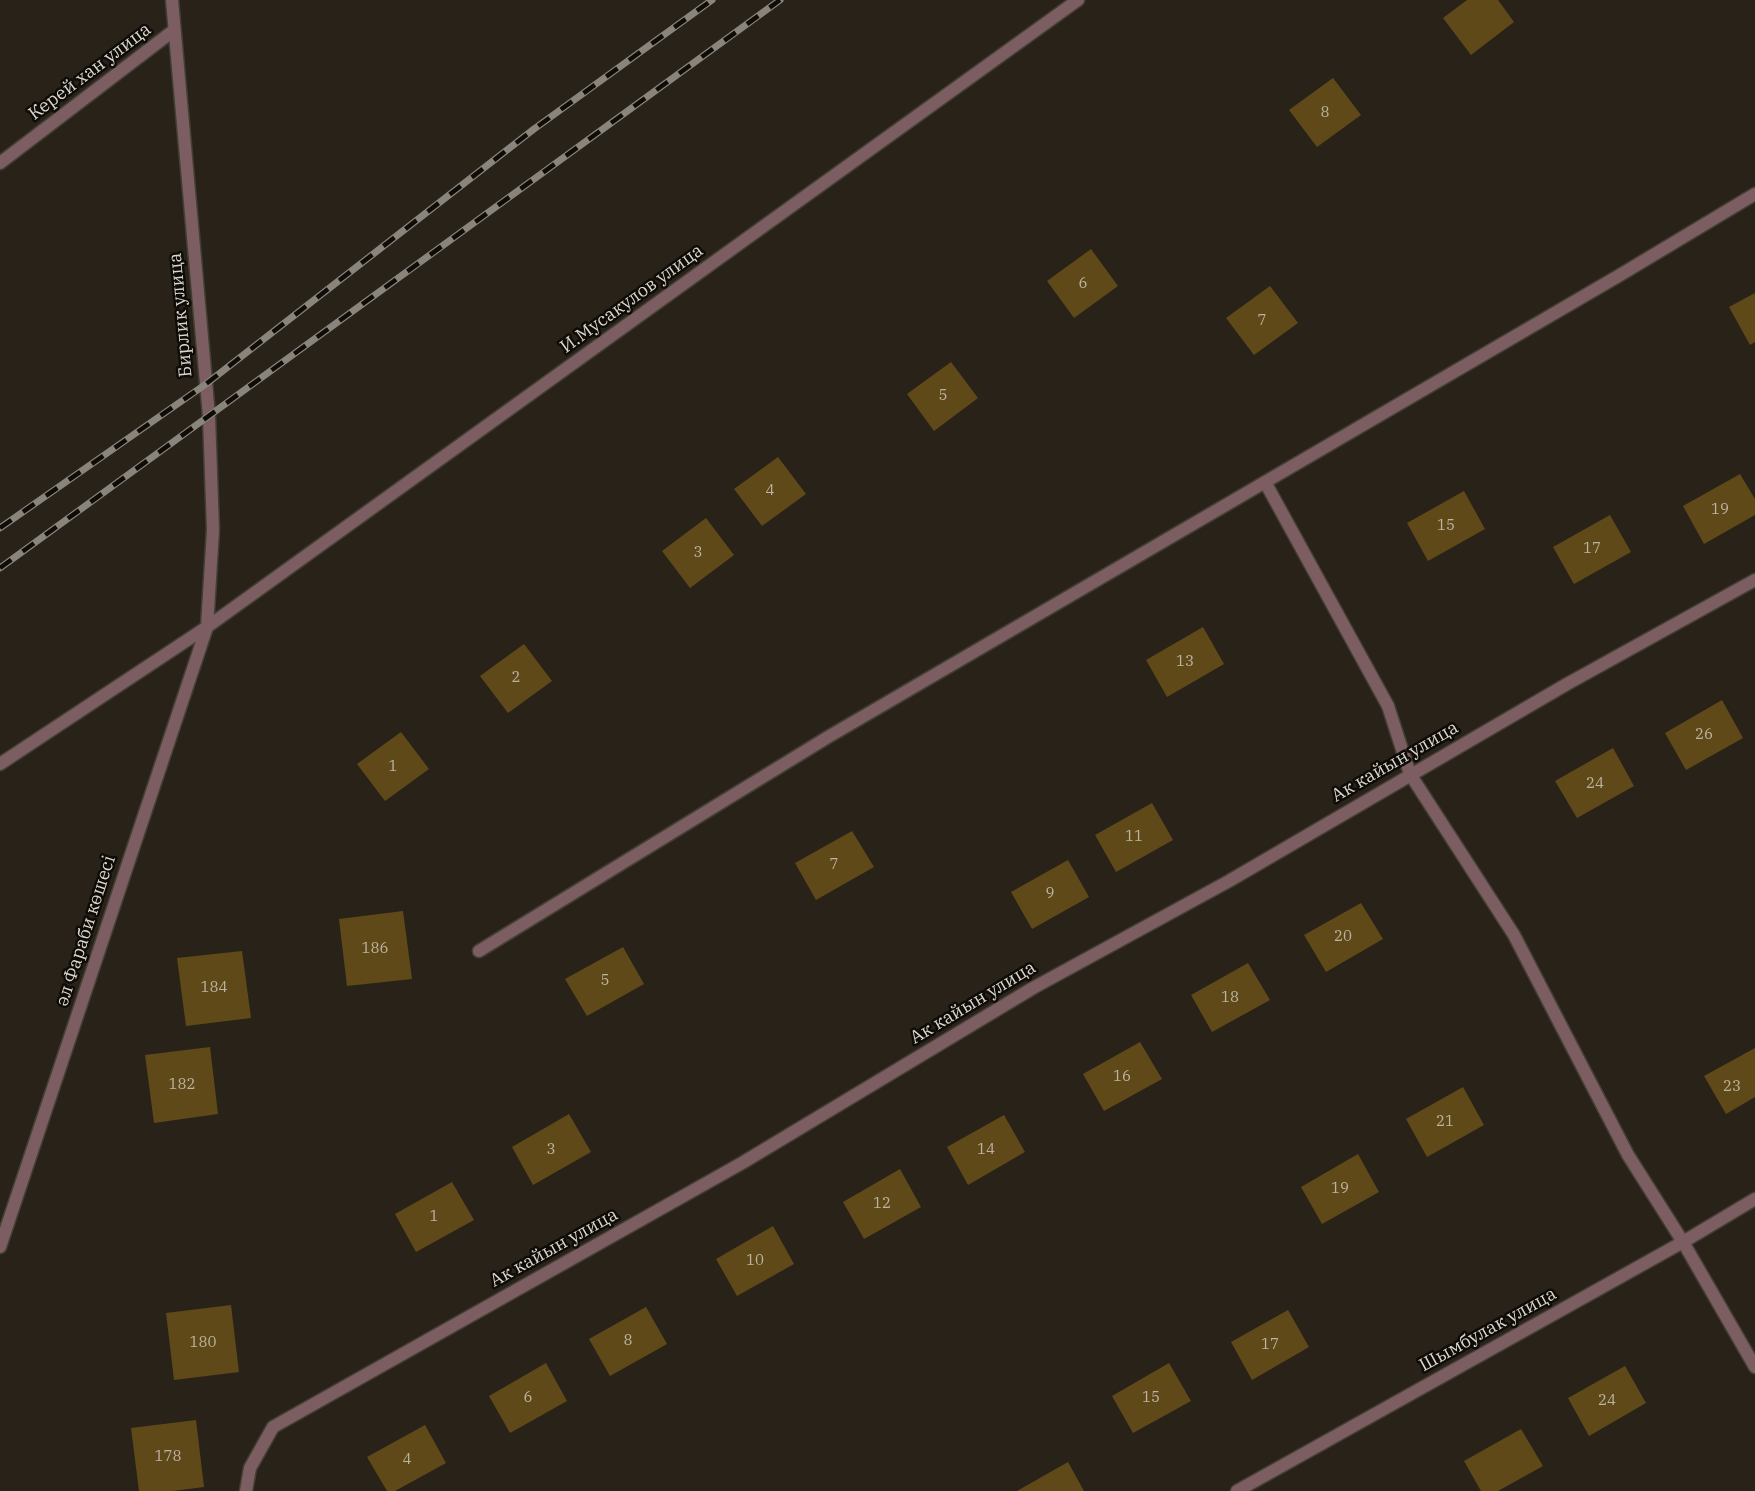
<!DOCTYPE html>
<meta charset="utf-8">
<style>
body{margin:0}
canvas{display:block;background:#282218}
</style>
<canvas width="1755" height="1491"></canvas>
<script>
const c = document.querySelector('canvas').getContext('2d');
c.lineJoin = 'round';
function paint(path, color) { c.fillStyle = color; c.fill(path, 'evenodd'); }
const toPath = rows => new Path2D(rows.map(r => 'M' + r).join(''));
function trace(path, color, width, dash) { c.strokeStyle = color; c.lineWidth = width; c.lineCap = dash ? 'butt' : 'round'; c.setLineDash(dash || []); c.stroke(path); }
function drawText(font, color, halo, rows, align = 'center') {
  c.font = font + ' "IBM Plex Serif",serif'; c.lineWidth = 5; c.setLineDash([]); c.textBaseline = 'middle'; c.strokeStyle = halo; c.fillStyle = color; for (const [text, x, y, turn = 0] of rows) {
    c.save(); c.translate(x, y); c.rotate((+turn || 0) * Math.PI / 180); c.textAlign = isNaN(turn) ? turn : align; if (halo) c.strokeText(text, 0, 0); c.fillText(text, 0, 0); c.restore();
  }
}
const building = toPath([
 [1467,0,1498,0,1514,22,1471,55,1443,18],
 [1333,78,1361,115,1317,147,1289,110],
 [1091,249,1118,286,1074,318,1047,281],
 [1270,286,1298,323,1254,355,1226,318],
 [1755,293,1755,342,1750,345,1729,307],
 [951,362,978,398,934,431,907,394],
 [778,457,806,494,762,526,734,489],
 [1740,474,1755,499,1755,515,1704,544,1683,506],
 [1464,491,1485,529,1428,561,1407,523],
 [1610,515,1631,552,1574,584,1553,547],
 [706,518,734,555,690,588,662,551],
 [1203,627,1224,664,1167,697,1146,660],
 [524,644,552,681,508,713,480,676],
 [1722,700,1743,738,1686,770,1665,733],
 [401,732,429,769,385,801,357,764],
 [1613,748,1634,786,1577,818,1555,781],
 [1152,803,1173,840,1116,872,1095,835],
 [852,831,874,867,816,900,795,863],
 [1068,860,1089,897,1032,929,1011,892],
 [1361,903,1383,939,1326,972,1304,935],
 [403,911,412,979,347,986,339,919],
 [623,947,644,984,587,1016,565,979],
 [242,951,251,1018,186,1026,177,958],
 [1248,963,1270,1000,1212,1032,1191,995],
 [1140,1042,1162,1079,1104,1111,1083,1074],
 [210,1047,218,1114,154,1123,145,1055],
 [1755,1048,1755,1097,1726,1114,1704,1076],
 [1463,1087,1484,1125,1427,1157,1406,1119],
 [569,1114,591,1152,533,1185,512,1147],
 [1004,1115,1025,1152,968,1185,947,1147],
 [1358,1154,1379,1192,1322,1224,1301,1187],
 [900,1169,921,1207,864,1239,843,1202],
 [452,1182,474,1220,416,1252,395,1214],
 [773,1226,794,1264,737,1296,716,1259],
 [231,1305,239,1372,174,1380,166,1313],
 [646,1307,667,1344,610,1376,589,1339],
 [1288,1310,1309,1347,1252,1380,1231,1342],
 [546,1363,567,1401,510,1433,489,1396],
 [1169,1363,1191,1401,1133,1433,1112,1396],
 [1625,1366,1646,1403,1589,1436,1568,1398],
 [196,1420,204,1487,173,1491,139,1491,131,1428],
 [425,1425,446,1463,395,1491,387,1491,367,1457],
 [1521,1429,1543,1466,1498,1491,1481,1491,1464,1461],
 [1068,1462,1084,1491,1017,1491]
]);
const lane = toPath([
 [1265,482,1388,706,1410,774,1514,935,1628,1155,1683,1242,1755,1367]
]);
const street = toPath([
 [0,163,173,31],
 [0,764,207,627,1078,0],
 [479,951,828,737,1620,275,1755,194],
 [0,1247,207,627,213,530,209,416,172,0],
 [246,1491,250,1468,273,1427,742,1163,1033,988,1229,881,1567,684,1755,580],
 [1237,1491,1683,1242,1755,1199]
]);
const rail = toPath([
 [0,528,206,384,534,129,712,0],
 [0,568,780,0]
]);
const numberNames = [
 ["8",1325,113],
 ["6",1083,284],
 ["7",1262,321],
 ["5",943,396],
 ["4",770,491],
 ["19",1720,510],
 ["15",1446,526],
 ["17",1592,549],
 ["3",698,553],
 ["13",1185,662],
 ["2",516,678],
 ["26",1704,735],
 ["1",393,767],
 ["24",1595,784],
 ["11",1134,837],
 ["7",834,865],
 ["9",1050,894],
 ["20",1343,937],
 ["186",375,949],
 ["5",605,981],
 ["184",214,988],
 ["18",1230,998],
 ["16",1122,1077],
 ["182",182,1085],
 ["23",1732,1087],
 ["21",1445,1122],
 ["3",551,1150],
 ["14",986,1150],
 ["19",1340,1189],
 ["12",882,1204],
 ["1",434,1217],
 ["10",755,1261],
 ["8",628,1341],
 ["180",203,1343],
 ["17",1270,1345],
 ["6",528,1398],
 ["15",1151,1398],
 ["24",1607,1401],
 ["178",168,1457],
 ["4",407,1460]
];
const streetNames = [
 ["Керей хан улица",90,72,-37],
 ["И.Мусакулов улица",632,299,-36],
 ["Бирлик улица",181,315,-95],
 ["Ак кайын улица",1395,762,-30],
 ["әл Фараби көшесі",86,931,-72],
 ["Ак кайын улица",973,1003,-31],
 ["Ак кайын улица",554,1248,-29],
 ["Шымбулак улица",1488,1330,-29]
];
paint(building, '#5f4919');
trace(lane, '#443f35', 15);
trace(street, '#443f35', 15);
trace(lane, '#7c5d61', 12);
trace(street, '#7c5d61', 12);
trace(rail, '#89857c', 7);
trace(rail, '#0f0c08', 4.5, [14]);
drawText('15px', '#bbb4a2', null, numberNames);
drawText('18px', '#dad7d0', '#0f0c08', streetNames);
</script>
